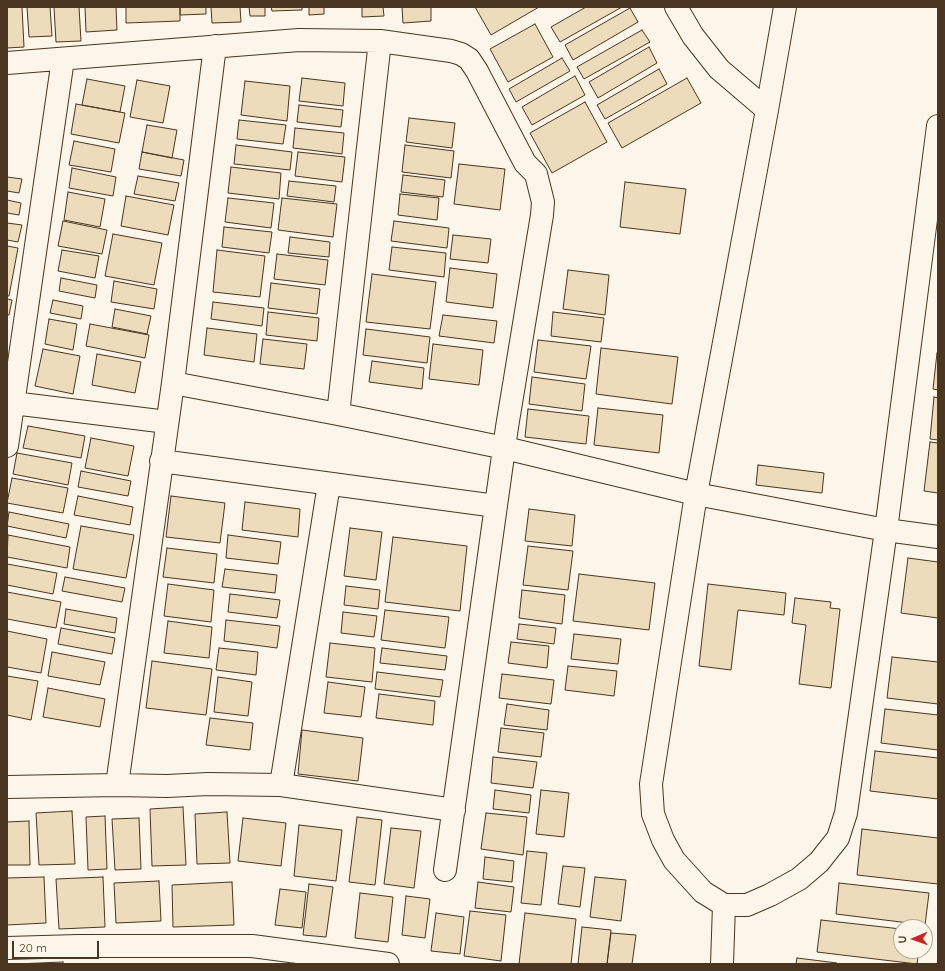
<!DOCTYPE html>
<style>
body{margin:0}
#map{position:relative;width:945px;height:971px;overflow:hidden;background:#fbf6e9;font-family:Quicksand,sans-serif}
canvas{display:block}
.frame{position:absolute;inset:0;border:8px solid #4a3520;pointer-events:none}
.north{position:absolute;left:893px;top:919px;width:40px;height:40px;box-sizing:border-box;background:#fbf6e9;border:1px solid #b4a999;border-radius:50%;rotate:268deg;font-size:11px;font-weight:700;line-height:16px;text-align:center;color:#4a3520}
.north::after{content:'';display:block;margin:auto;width:14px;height:18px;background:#c62828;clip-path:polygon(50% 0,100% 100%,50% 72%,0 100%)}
.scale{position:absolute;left:12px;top:941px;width:87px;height:18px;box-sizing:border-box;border:2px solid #4a3520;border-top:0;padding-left:5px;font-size:12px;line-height:14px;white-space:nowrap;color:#4a3520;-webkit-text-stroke:3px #fbf6e9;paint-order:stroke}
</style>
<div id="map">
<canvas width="945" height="971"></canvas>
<div class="frame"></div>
<div class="north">U</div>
<div class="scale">20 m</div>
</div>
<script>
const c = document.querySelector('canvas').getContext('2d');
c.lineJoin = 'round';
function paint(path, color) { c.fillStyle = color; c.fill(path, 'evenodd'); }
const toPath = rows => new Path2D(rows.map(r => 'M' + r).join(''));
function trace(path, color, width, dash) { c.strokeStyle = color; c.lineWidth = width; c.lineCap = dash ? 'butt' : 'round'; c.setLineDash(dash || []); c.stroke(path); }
const building = toPath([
 [7,7,22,7,24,47,7,48,7,7],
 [27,7,50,7,52,36,29,37,27,7],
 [54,7,79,7,81,41,56,42,54,7],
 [85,7,116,7,117,30,86,32,85,7],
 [126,7,180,7,180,21,126,23,126,7],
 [180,7,206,7,206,14,180,15,180,7],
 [211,7,240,7,241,22,212,23,211,7],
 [249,7,265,7,265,16,250,16,249,7],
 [271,7,302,7,302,10,272,11,271,7],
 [309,7,324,7,324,14,309,15,309,7],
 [362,7,383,7,384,16,362,17,362,7],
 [402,7,431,7,431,21,403,23,402,7],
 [475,7,539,7,491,35,475,7],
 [586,7,622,7,560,42,551,27,586,7],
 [630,8,638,22,573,60,565,45,630,8],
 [535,24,553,57,508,82,490,49,535,24],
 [642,30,650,42,584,79,577,67,642,30],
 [649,47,657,63,598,98,589,82,649,47],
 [562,58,570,71,516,102,509,89,562,58],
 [659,69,667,84,605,119,597,105,659,69],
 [575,76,585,95,532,125,522,107,575,76],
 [302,78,345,83,343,106,299,101,302,78],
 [687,78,701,103,622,148,608,123,687,78],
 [87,79,125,86,120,112,82,105,87,79],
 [137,80,170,86,163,123,130,117,137,80],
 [245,81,290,86,287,121,241,115,245,81],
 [585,102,607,142,552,173,530,133,585,102],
 [76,104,125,113,119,143,71,134,76,104],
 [299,105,343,110,341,127,297,122,299,105],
 [409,118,455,123,452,148,406,142,409,118],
 [239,120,286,125,283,144,237,139,239,120],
 [147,125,177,130,172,158,142,152,147,125],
 [295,128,344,133,342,154,293,148,295,128],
 [74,141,115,149,111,172,69,165,74,141],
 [236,145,292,152,290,170,234,164,236,145],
 [405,145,454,151,451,178,402,172,405,145],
 [142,152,184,160,181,176,139,169,142,152],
 [298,152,345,157,342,182,295,176,298,152],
 [459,164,505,169,500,210,454,204,459,164],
 [231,167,281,173,279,199,228,193,231,167],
 [72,168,116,177,113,196,69,188,72,168],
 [403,175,445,180,443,197,401,192,403,175],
 [138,176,179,183,175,201,134,194,138,176],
 [7,177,22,179,19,193,7,191,7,177],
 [289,181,336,186,334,202,287,196,289,181],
 [625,182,686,189,680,234,620,227,625,182],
 [68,192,105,199,100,227,64,220,68,192],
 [400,194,439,198,437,220,398,215,400,194],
 [126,196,174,205,168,235,121,226,126,196],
 [228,198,274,203,271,228,225,222,228,198],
 [282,198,337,204,333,237,278,230,282,198],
 [7,200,21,203,19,215,7,213,7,200],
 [63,221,107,230,102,254,58,246,63,221],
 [394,221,449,228,447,248,391,241,394,221],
 [7,223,22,225,18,242,7,240,7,223],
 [224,227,272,232,269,253,222,247,224,227],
 [113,234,162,243,154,285,105,276,113,234],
 [453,235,491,239,488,263,450,259,453,235],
 [290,237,330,242,329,257,288,253,290,237],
 [7,246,18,248,9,296,7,296,7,246],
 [392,247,446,253,444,277,389,270,392,247],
 [62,250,99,256,95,278,58,271,62,250],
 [217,250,265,256,260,297,213,292,217,250],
 [277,254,328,260,325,285,274,279,277,254],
 [450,268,497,274,493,308,446,302,450,268],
 [568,270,609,275,605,315,563,309,568,270],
 [372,274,436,282,430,329,366,322,372,274],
 [61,278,97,285,95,298,59,291,61,278],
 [114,281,157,289,154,309,111,302,114,281],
 [271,283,320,289,317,314,268,308,271,283],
 [7,299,12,300,9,315,7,315,7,299],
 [53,300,83,306,81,319,50,313,53,300],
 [213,302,264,308,262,326,211,319,213,302],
 [115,309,151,316,147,334,112,327,115,309],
 [268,312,319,318,317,341,266,335,268,312],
 [553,312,604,318,601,342,551,336,553,312],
 [443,315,497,321,494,343,439,336,443,315],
 [49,319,77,324,73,350,45,344,49,319],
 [90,324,149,335,145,358,86,346,90,324],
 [207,328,257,334,254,362,204,355,207,328],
 [366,329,430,337,427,363,363,355,366,329],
 [263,339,307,344,304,369,260,364,263,339],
 [538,340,591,346,586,379,534,372,538,340],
 [433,344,483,350,479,385,429,379,433,344],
 [601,348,678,357,672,404,596,394,601,348],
 [43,349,80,356,73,394,35,386,43,349],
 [937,353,938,353,938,390,933,389,937,353],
 [97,354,141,362,135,393,92,385,97,354],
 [372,361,424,368,422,389,369,382,372,361],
 [532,377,585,384,582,411,529,404,532,377],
 [934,397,938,398,938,440,930,439,934,397],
 [598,408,663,415,659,453,594,445,598,408],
 [528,409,589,416,586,444,525,437,528,409],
 [28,426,85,436,81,458,23,448,28,426],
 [91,438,134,446,128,476,85,468,91,438],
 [930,442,938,443,938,493,924,491,930,442],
 [17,453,72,463,68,485,13,474,17,453],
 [758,465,824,473,822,493,756,485,758,465],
 [81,471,131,481,128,496,78,487,81,471],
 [12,478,68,488,63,513,7,503,12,478],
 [78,496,133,507,130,525,74,515,78,496],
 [171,496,225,503,220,543,166,537,171,496],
 [245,502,300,509,298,537,242,530,245,502],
 [529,509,575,515,572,546,525,541,529,509],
 [9,512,69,524,66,538,7,526,9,512],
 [81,526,134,535,126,578,73,569,81,526],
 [350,528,382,532,376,580,344,576,350,528],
 [8,535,70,547,67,568,7,557,8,535],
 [228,535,281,542,278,564,226,558,228,535],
 [393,537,467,546,460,611,385,602,393,537],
 [528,546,573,551,568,590,523,585,528,546],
 [167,548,217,554,214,583,163,577,167,548],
 [908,558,938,562,938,618,901,613,908,558],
 [7,564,57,573,53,594,7,585,7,564],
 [225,569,277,575,275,593,222,587,225,569],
 [579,574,655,583,649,630,573,621,579,574],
 [65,577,125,588,122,602,62,591,65,577],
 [168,584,214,590,211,622,164,616,168,584],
 [708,584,786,593,784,615,738,610,731,670,699,666,708,584],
 [346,586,380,590,378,609,344,605,346,586],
 [522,590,565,595,562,624,519,618,522,590],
 [7,592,61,602,56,628,7,619,7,592],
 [230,594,280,600,277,618,228,612,230,594],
 [795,598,831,602,830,608,840,609,831,688,799,684,806,625,792,623,795,598],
 [66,609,117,618,115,633,64,624,66,609],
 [385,610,449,617,445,648,381,640,385,610],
 [343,612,377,616,374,637,341,633,343,612],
 [226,620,280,626,277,648,224,641,226,620],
 [168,621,212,627,209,658,164,653,168,621],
 [519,624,556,628,554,644,517,639,519,624],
 [61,628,115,638,112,654,58,644,61,628],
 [7,631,47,639,41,673,7,667,7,631],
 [574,634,621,639,618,664,571,659,574,634],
 [511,642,549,646,547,668,508,663,511,642],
 [330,643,375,648,372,682,326,677,330,643],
 [219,648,258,652,256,675,216,670,219,648],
 [382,648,447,656,445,670,380,663,382,648],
 [52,652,105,662,100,685,48,676,52,652],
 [892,657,938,662,938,704,887,698,892,657],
 [152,661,212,669,206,715,146,708,152,661],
 [568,666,617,671,614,696,565,690,568,666],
 [377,672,443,680,440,697,375,689,377,672],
 [502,674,554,680,551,704,499,698,502,674],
 [7,676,38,681,31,720,7,715,7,676],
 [218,677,252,682,248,716,214,712,218,677],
 [328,682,365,687,361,717,324,713,328,682],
 [48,688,105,699,100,727,43,717,48,688],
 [379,694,435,701,433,725,376,718,379,694],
 [507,704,549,710,547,730,504,725,507,704],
 [885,709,938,715,938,750,881,743,885,709],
 [210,718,253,723,250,750,206,745,210,718],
 [501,728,544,733,541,757,498,752,501,728],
 [302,730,363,738,358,781,298,774,302,730],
 [875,751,938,758,938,799,870,791,875,751],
 [493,757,537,762,533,788,491,783,493,757],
 [495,790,531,795,529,813,493,809,495,790],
 [541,790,569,793,564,837,536,834,541,790],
 [183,807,186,865,152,866,150,809,183,807],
 [72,811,75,864,39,865,36,813,72,811],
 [227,812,230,863,197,864,195,814,227,812],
 [486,813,527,817,523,855,481,849,486,813],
 [105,816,107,869,88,870,86,817,105,816],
 [357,817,382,820,375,885,349,882,357,817],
 [139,818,141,869,115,870,112,819,139,818],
 [243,818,286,823,281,866,238,861,243,818],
 [29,821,30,865,7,865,7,822,29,821],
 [299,825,342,830,336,881,294,876,299,825],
 [391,828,421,831,414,888,384,884,391,828],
 [862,829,938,838,938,884,857,875,862,829],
 [527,851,547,853,541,905,521,903,527,851],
 [485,857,514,861,512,882,483,879,485,857],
 [563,866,585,868,580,907,558,904,563,866],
 [44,877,46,923,7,925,7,878,44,877],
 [103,877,105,927,59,929,56,879,103,877],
 [595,877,626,880,621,921,590,917,595,877],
 [159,881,161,921,116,923,114,883,159,881],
 [232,882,234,925,173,927,172,885,232,882],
 [478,882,514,887,511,912,475,908,478,882],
 [839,883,929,893,925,925,836,914,839,883],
 [309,884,333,887,326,937,303,935,309,884],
 [280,889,306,892,302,928,275,925,280,889],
 [360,893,393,897,388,942,355,938,360,893],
 [406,896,430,899,425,938,402,935,406,896],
 [470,911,506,915,501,961,464,956,470,911],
 [436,913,464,917,460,954,431,951,436,913],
 [525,913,576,919,571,964,519,964,525,913],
 [821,920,901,929,901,951,919,951,917,964,817,952,821,920],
 [582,927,611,930,607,964,578,964,582,927],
 [611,933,636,935,632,964,607,964,611,933],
 [797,958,837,963,837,964,796,964,797,958],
 [63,962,63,964,16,964,63,962]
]);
const minor = toPath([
 [676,7,693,36,719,69,767,110],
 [785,7,767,110,696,494,651,784,653,814,663,840,674,860,703,892,724,905,747,905,770,895,799,879,819,862,838,838,846,813,886,530,938,126],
 [7,63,299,40,380,41,451,51,461,54,469,59,477,71,525,163,536,174,543,202,542,215,507,427,445,870],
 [173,383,338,414,505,448,696,494,886,530,938,537],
 [13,403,167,422],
 [338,414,380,41],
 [7,446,63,59],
 [161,461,496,506],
 [117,785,173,383,215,46],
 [281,785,329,484],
 [7,787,117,785,167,786,208,784,281,785,454,810],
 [7,948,78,946,252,946,388,964],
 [722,964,724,905]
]);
paint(building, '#ecdcbc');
trace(building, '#4a3520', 1);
trace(minor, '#4a3520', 24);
trace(minor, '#fbf6e9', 22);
</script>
